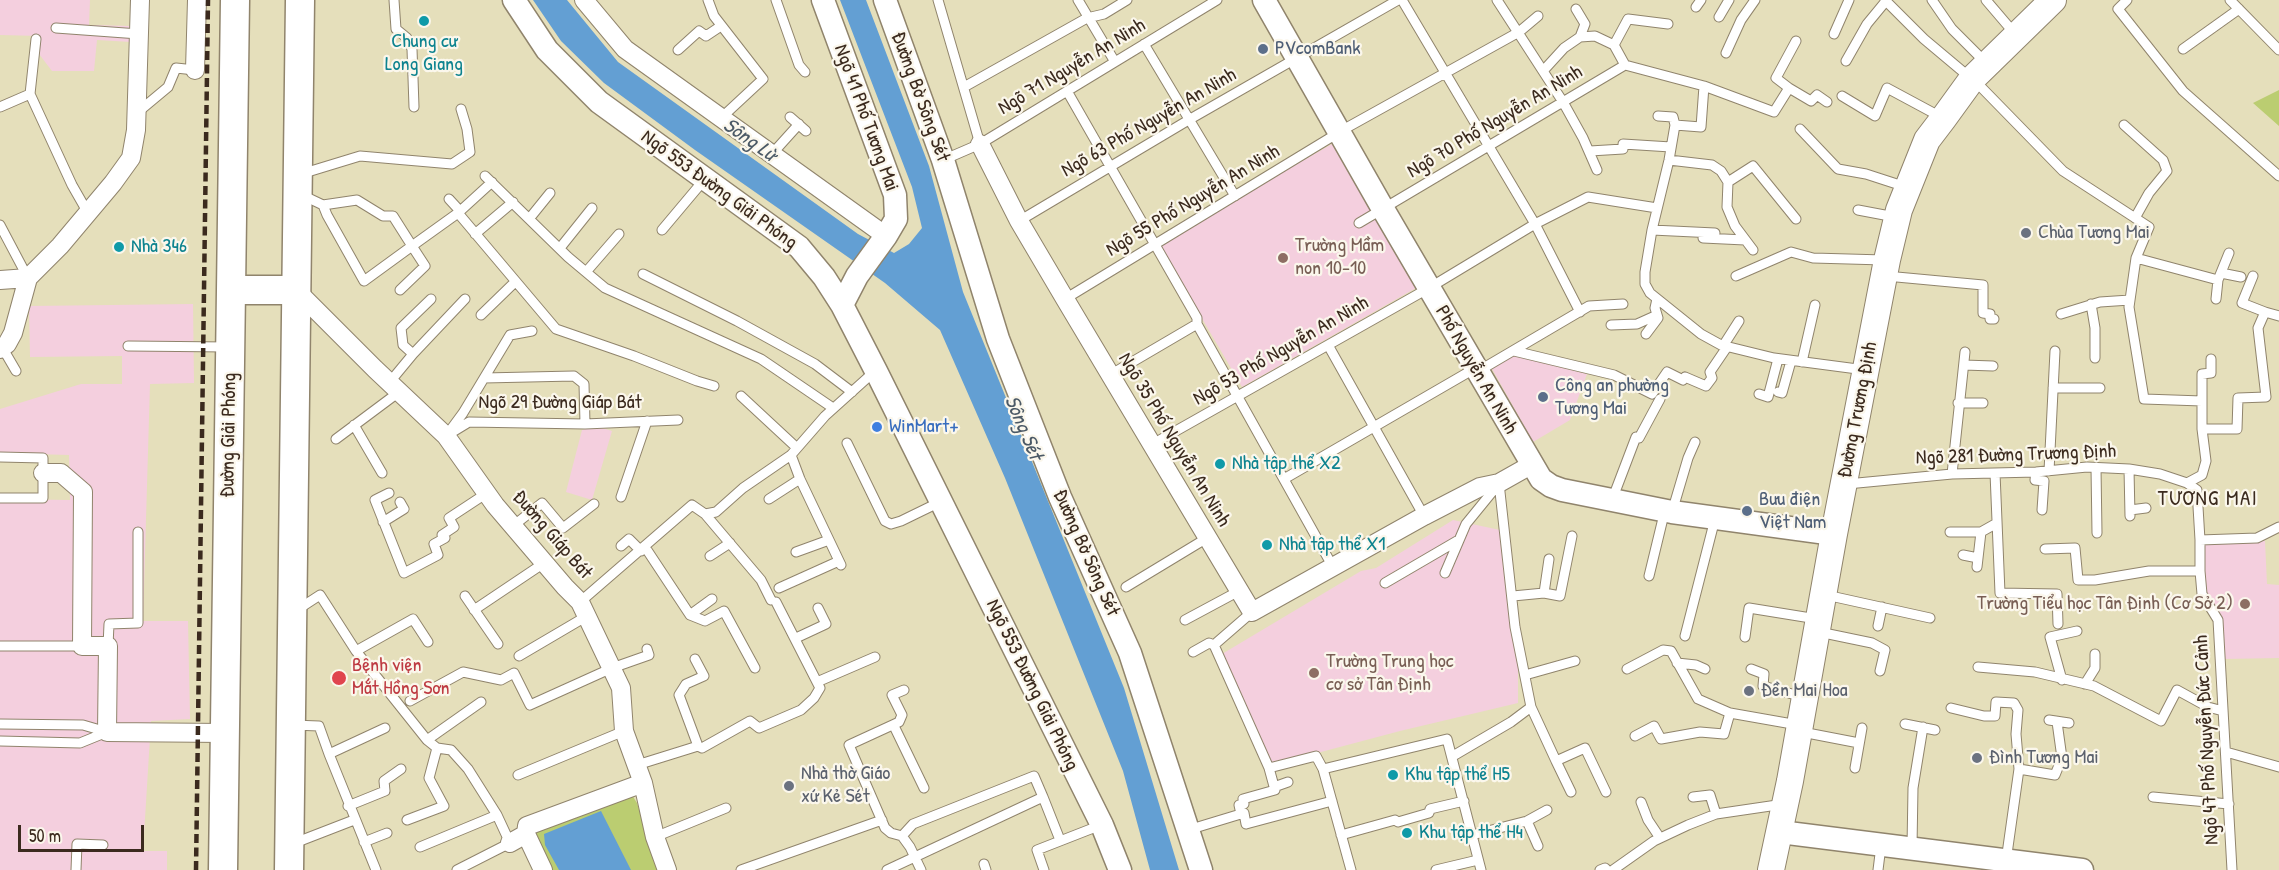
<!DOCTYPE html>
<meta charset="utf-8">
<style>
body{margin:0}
#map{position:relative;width:2279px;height:870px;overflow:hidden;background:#e5dfbb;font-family:"Patrick Hand",sans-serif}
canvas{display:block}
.scale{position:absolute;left:18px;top:825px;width:126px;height:27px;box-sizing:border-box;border:3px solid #3b2a1e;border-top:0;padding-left:8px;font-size:18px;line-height:21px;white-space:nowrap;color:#3b2a1e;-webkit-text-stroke:4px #fbf7ec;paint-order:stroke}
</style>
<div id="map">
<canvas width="2279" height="870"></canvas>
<div class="scale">50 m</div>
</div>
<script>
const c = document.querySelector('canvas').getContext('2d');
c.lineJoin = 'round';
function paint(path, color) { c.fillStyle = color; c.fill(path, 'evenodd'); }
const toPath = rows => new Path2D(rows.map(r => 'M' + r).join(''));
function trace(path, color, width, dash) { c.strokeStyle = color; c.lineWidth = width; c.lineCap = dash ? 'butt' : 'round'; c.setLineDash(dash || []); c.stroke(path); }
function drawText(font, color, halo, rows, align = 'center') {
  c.font = font + ' "Patrick Hand",sans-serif'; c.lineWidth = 4.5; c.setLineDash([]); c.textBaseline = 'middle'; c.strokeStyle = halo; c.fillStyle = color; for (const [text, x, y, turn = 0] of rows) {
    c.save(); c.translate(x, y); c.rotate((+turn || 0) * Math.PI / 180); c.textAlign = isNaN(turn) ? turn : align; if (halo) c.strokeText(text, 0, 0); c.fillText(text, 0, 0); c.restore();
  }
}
const built = toPath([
 [0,0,90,0,89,25,131,26,131,42,97,40,94,71,52,71,39,54,40,36,0,35],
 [1332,144,1370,209,1371,217,1377,221,1416,288,1242,387,1158,243],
 [193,304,194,383,150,384,143,621,188,621,190,719,151,721,143,851,167,851,167,870,0,870,0,499,70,500,69,455,0,453,0,409,81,384,122,384,122,356,30,357,29,306],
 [1514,355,1587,374,1570,420,1533,442,1491,367],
 [596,426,612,431,592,500,566,492,582,430],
 [1453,520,1500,530,1518,659,1518,703,1400,731,1272,765,1222,654,1361,571,1376,568],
 [2265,541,2267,584,2279,585,2279,658,2224,659,2219,618,2204,591,2202,543]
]);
const green = toPath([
 [2279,90,2279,126,2253,103],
 [632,795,637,803,659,870,546,870,529,828]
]);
const water = toPath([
 [533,0,567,0,618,62,858,234,894,253,909,244,922,228,912,187,840,0,866,0,929,166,963,292,1124,688,1179,870,1150,870,1123,771,1005,478,940,330,885,283,695,150,604,83,561,41],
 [601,811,631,870,559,870,545,845,544,834]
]);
const service = toPath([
 [394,0,396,29,407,38,412,49,414,107],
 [708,0,714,16,763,79,720,119],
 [776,0,799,65,805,72],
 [938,0,980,144],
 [1078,0,1115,62],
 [1402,0,1535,224,1580,312],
 [1497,0,1563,102,1583,138,1597,170],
 [1885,0,1924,39,1980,86,2063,171,2149,227,2136,258,2129,307,2144,399,2202,401,2202,429,2206,461,2202,475,2187,483],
 [1932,0,1952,29,1986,63],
 [1986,0,2015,34],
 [2127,0,2118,9,2183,91,2279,176],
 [2230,0,2279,50],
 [1696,7,1701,0],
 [1576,9,1585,24,1580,37],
 [1719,17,1729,0],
 [56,28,139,34],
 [1834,34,1849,0],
 [1144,44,1235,196],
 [1614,45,1628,19,1668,24],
 [2183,49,2239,9],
 [678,50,699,31,706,36,721,26],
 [1726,53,1741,20,1755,0],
 [1846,61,1867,24,1886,1],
 [1625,65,1704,86,1701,127,1675,125,1669,160,1652,230,1645,272,1645,284,1650,293,1701,334,1721,345,1774,358,1865,370],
 [1543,71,1564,48,1580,37,1595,36,1614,45,1625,65],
 [1704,86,1774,112,1789,88,1776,78,1796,41],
 [964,87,1087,18,1104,14,1127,0],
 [1789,88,1811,101,1817,95,1827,102],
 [1067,91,1197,318,1197,324,1333,567],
 [30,94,36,39],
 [1842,96,1875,116,1887,88,1941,117],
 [0,107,30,94,72,185,88,213],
 [138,112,168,87,176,68,195,70],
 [1658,116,1673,117,1675,125],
 [790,117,806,131],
 [2124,125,2163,160,2167,171,2149,193,2135,218],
 [1800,129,1838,169,1866,174,1906,187],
 [1590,151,1623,149,1623,144,1671,147],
 [771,155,799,124],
 [943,160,980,144,1217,0],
 [1669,160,1712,165,1721,171,1728,182,1727,207,1735,226,1753,250],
 [301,174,360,156,452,164,470,152,467,129,461,109],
 [485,176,568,257,605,288,761,359,833,408],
 [1728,182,1753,166,1796,219],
 [302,195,323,205,357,200,383,216,393,216,412,246,458,213,492,182],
 [449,199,460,211],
 [323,205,327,215,364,281,412,246,425,266,400,290],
 [1858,210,1895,217],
 [458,213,556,329,634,356,697,381,714,386],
 [529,219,550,193],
 [1019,221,1192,118,1398,0],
 [1359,223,1625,65],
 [0,225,28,278],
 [662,230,704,180],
 [1652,230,1715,233],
 [475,234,513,202],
 [1703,238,1745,240],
 [560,248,592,208],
 [2136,258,2218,280,2229,253],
 [586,272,619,234],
 [2221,273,2241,277],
 [643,274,737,321,815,364,852,392],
 [1736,276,1791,252,1813,258,1884,260],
 [1886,276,1983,285,1983,313,1990,314,1990,319,1994,319],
 [2253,276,2242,303,2265,312],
 [1065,299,1348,127,1519,32,1538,16],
 [2216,299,2218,280],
 [2091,304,2095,328,2095,358],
 [2061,314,2100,302,2130,300],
 [481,315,515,282],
 [1611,325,1637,324,1657,315],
 [1646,334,1658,318,1655,308,1657,299],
 [1328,345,1424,516],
 [128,346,228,347],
 [1723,346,1739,321],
 [2,347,16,371],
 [1514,351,1614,375,1652,394,1667,372,1683,380,1685,377,1706,386,1712,378,1710,372,1727,347],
 [413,354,403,345,401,328,431,299],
 [1802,362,1815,305],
 [1964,365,1993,366],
 [1110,375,1197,324],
 [484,378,574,376,584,384,585,424],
 [389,383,413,354,465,299],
 [2053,388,2100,388],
 [1778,392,1782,393,1791,361],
 [1759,394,1768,397,1778,359],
 [741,396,797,448],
 [2202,401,2202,374,2211,373,2211,359],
 [1958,403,1983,403],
 [354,425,382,473],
 [2202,429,2237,429,2238,398,2266,397,2258,328,2265,312,2279,316],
 [449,432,463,413,510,335,532,331],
 [446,436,469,422,585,424,678,420],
 [336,439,399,392],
 [847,443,885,521,891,524,901,521,940,502],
 [1151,445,1429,288,1535,224,1588,197,1657,208],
 [791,455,800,479,841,565],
 [0,457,43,458,43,498,0,498],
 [2096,468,2097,533],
 [2129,469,2130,516],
 [2049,471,2055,351],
 [2036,472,2035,480,2044,481,2042,510],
 [1995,473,2000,593,2057,594,2058,624],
 [1952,474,1965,352],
 [1284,479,1467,373,1487,366,1589,306,1623,304],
 [1499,483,1515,627,1531,707,1556,761,1585,748,1606,792],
 [1847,484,1952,474,2036,472,2087,467,2129,469,2160,474,2187,483,2197,490,2200,540,2200,571,2202,594,2218,620,2232,870],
 [389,493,375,500,404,573,438,555,434,544,445,538,442,535,454,527,449,518,487,493],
 [621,497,647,421],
 [769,499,800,479],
 [1612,500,1636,437,1639,438,1660,399],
 [2130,510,2146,508],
 [1672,512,1688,458,1695,442],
 [705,514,761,580,771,600],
 [383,522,404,509,400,502],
 [513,526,542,503,563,528,594,504],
 [1950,532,1981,532],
 [2200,540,2257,538,2279,527],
 [621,546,629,539,641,551],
 [645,547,690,615,705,621,724,611,755,668],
 [2045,549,2075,548,2078,580,2095,580,2149,571,2200,571],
 [796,552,829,540],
 [1963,555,1978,558],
 [710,556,730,543],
 [1977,567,1981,532,1997,523],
 [1445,573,1466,524,1497,486],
 [1649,576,1665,510],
 [1385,583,1457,541],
 [1126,587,1207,538],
 [779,588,839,561],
 [1544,593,1549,559],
 [1826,595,1930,618],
 [465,596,498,644],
 [1513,596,1544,593,1560,596,1572,536],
 [580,602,692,505,705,514,716,512,743,488,791,455,825,416,875,371],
 [297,610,320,595,356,651,427,740,437,748,451,750,468,769,497,815,510,843,457,870],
 [474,610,544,563],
 [690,615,712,599],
 [1185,620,1239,591],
 [1878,626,1882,607],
 [1819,632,1872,643,1885,650,1880,671],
 [1685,636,1715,519],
 [1745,637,1749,608,1817,619],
 [796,638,826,624,818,608],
 [1214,645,1269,768,1316,756,1323,769,1351,870],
 [1214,645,1252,612],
 [0,646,82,646],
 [108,646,109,624,138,623,138,532],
 [356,651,413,619,428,642],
 [1193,652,1209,643,1214,645],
 [519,656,587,616],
 [695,659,704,676,686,684,679,695,698,746],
 [1677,663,1696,665,1705,669],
 [1978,667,2035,672,2094,686,2161,721,2177,690,2208,707,2223,711],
 [1627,669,1663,650,1671,651,1698,699,1730,713,1798,725],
 [1751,669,1764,674,1763,686,1803,697],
 [1525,675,1575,661],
 [2062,680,2050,637,2077,631],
 [817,682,875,657],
 [2085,684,2095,668,2095,654],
 [904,690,892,695,902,715,899,722,849,745,885,828,891,833,902,836,910,847,921,870],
 [410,701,463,672,501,680,514,673,530,705,612,668,649,655,647,649],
 [1951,708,1984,716,1995,716,1996,702,2014,703,2018,710,2016,734,2019,769,2006,861],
 [2049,720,2069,723],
 [0,724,83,725,107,732],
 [1905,724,1935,730],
 [293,725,319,726,329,754,385,728],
 [894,726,924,788],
 [1802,732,1859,743],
 [1635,736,1654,726,1661,739,1700,732,1724,734,1730,713],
 [427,740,481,702],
 [0,741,80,743,107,732],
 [2226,752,2279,767],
 [329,754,376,870],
 [1453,756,1511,722,1531,707],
 [1556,761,1571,792],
 [637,765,698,746,702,748,750,721,759,728,801,710,814,698,820,688,776,602],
 [1855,768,1862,728],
 [1323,769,1447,739,1481,870],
 [2019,769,2055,775,2062,758,2057,722],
 [518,775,624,731],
 [1274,787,1288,782],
 [1693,797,1710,795,1716,814],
 [2153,797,2229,804],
 [1641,802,1648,820,1660,838],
 [348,806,385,791,384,781,401,769],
 [1241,814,1239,805,1244,804,1243,799,1275,790,1269,768],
 [407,820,444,806,429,778,437,748],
 [1527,821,1538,846],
 [1188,830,1244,813,1246,824,1332,801],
 [1341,835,1395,820,1398,822,1429,813,1430,809,1464,801],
 [1472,835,1527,821,1547,810],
 [902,836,913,824,1034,776,1043,797],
 [655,837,726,808],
 [364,842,387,833],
 [292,844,354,820],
 [420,847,497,815],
 [1912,847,1913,788,1923,727],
 [984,864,986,870],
 [76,870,77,844,103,845],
 [741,870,882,820],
 [887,870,1043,797,1060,840],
 [1044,870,1037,850,1101,825],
 [1436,870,1478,860],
 [1600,870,1605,868,1607,870],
 [1613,870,1654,841,1688,825,1716,814,1784,804],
 [1878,870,1881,846]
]);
const minor = toPath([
 [584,0,625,49,886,236],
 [195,70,197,0],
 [980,144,1019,221,1065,299,1252,612,1424,516,1480,487,1499,483,1531,465],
 [0,280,28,278,60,246,113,183,131,158,136,130,140,0],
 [296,290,375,369,446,436,495,505,565,587,580,602,621,688,624,731,643,783,655,837,667,870],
 [0,349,7,344,13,333,28,278],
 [43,473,61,473,83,492,82,646,108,646,107,732,225,733],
 [526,834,527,826,643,783],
 [526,834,543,870],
 [510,843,526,834]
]);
const tertiary = toPath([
 [514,0,547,50,599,102,799,247,824,277,842,305,876,371,985,590,1102,825,1120,870],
 [823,0,895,195,896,219,886,236,857,276,842,305],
 [885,0,943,160,998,339,1060,497,1130,653,1201,870],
 [1264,0,1383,209,1541,479,1551,486,1562,490,1672,512,1834,534],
 [1780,832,2082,870]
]);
const secondary = toPath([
 [1771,870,1790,781,1834,534,1887,260,1899,210,1927,140,1943,119,1972,79,2053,0]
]);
const primary = toPath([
 [231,290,296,290],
 [223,870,235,0],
 [289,870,300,0]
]);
const rail = toPath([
 [196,870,208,0]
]);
const markers = [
 [424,21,6,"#0f9aa8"],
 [1263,49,6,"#5c6f8a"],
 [2026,233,6,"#6b7280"],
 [119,247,6,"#0f9aa8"],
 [1283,258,6,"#8d6e63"],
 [1543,397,6,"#5c6f8a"],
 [877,427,6,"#3f7fe0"],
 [1220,464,6,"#0f9aa8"],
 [1747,511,6,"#5c6f8a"],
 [1267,545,6,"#0f9aa8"],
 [2245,604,6,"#8d6e63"],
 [1314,673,6,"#8d6e63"],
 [339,678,8,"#e0444e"],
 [1749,691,6,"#6b7280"],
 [1977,758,6,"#6b7280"],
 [1393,775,6,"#0f9aa8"],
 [789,786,6,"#6b7280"],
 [1407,833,6,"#0f9aa8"]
];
const cultureNames = [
 ["Chung cư",424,42,"center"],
 ["Long Giang",424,65,"center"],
 ["Nhà 346",131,247],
 ["Nhà tập thể X2",1232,464],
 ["Nhà tập thể X1",1279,545],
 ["Khu tập thể H5",1405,775],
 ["Khu tập thể H4",1419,833]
];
const serviceNames = [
 ["PVcomBank",1275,49],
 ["Công an phường",1555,386],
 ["Tương Mai",1555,409],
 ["Bưu điện",1759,500],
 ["Việt Nam",1759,523]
];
const streetNames = [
 ["Ngõ 71 Nguyễn An Ninh",1072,67,-31],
 ["Đường Bờ Sông Sét",920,97,70],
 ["Ngõ 41 Phố Tương Mai",866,118,70],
 ["Ngõ 70 Phố Nguyễn An Ninh",1495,122,-31],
 ["Ngõ 63 Phố Nguyễn An Ninh",1149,123,-30],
 ["Ngõ 553 Đường Giải Phóng",719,190,36],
 ["Ngõ 55 Phố Nguyễn An Ninh",1193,201,-31],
 ["Ngõ 53 Phố Nguyễn An Ninh",1281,351,-30],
 ["Phố Nguyễn An Ninh",1476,370,60],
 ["Ngõ 29 Đường Giáp Bát",560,403],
 ["Đường Trương Định",1858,410,-79],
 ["Đường Giải Phóng",229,435,-89],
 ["Ngõ 35 Phố Nguyễn An Ninh",1174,440,59],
 ["Ngõ 281 Đường Trương Định",2016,455,-2],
 ["Đường Giáp Bát",552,535,49],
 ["Đường Bờ Sông Sét",1086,553,66],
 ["Ngõ 553 Đường Giải Phóng",1032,685,64],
 ["Ngõ 47 Phố Nguyễn Đức Cảnh",2207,740,-93]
];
const worshipNames = [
 ["Chùa Tương Mai",2038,233],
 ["Đền Mai Hoa",1761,691],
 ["Đình Tương Mai",1989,758],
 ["Nhà thờ Giáo",801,774],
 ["xứ Kẻ Sét",801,797]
];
const educationNames = [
 ["Trường Mầm",1295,246],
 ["non 10-10",1295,269],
 ["Trường Tiểu học Tân Định (Cơ Sở 2)",2233,604,"right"],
 ["Trường Trung học",1326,662],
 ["cơ sở Tân Định",1326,685]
];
const shopNames = [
 ["WinMart+",889,427]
];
const healthNames = [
 ["Bệnh viện",352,666],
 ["Mắt Hồng Sơn",352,689]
];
const waterNames = [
 ["Sông Lừ",749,140,35],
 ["Sông Sét",1023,428,67]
];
const neighbourhoodNames = [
 ["TƯƠNG MAI",2208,499]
];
paint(built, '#f4cfde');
paint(green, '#bbcd71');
paint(water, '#639fd3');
trace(service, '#90846c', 11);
trace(minor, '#90846c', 20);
trace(tertiary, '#90846c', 25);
trace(secondary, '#90846c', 28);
trace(primary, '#90846c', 31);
trace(service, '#fff', 9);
trace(minor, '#fff', 18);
trace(tertiary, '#fff', 22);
trace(secondary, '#fff', 26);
trace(primary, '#fff', 28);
trace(rail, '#3b2a1e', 4.5, [9, 4.5]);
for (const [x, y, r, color] of markers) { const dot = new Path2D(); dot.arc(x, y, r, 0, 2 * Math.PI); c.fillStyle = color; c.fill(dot); trace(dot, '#fbf7ec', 2); }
drawText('20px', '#0d838f', '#fbf7ec', cultureNames, 'left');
drawText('20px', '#4e5e75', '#fbf7ec', serviceNames, 'left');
drawText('20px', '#3b2a1e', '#fbf7ec', streetNames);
drawText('20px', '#5b616d', '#fbf7ec', worshipNames, 'left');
drawText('20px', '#785e54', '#fbf7ec', educationNames, 'left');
drawText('20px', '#366cbe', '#fbf7ec', shopNames, 'left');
drawText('20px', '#be3a42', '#fbf7ec', healthNames, 'left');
drawText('italic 21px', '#4b5966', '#fbf7ec', waterNames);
c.letterSpacing = '1.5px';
drawText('21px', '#3b2a1e', '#fbf7ec', neighbourhoodNames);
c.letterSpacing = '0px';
</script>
